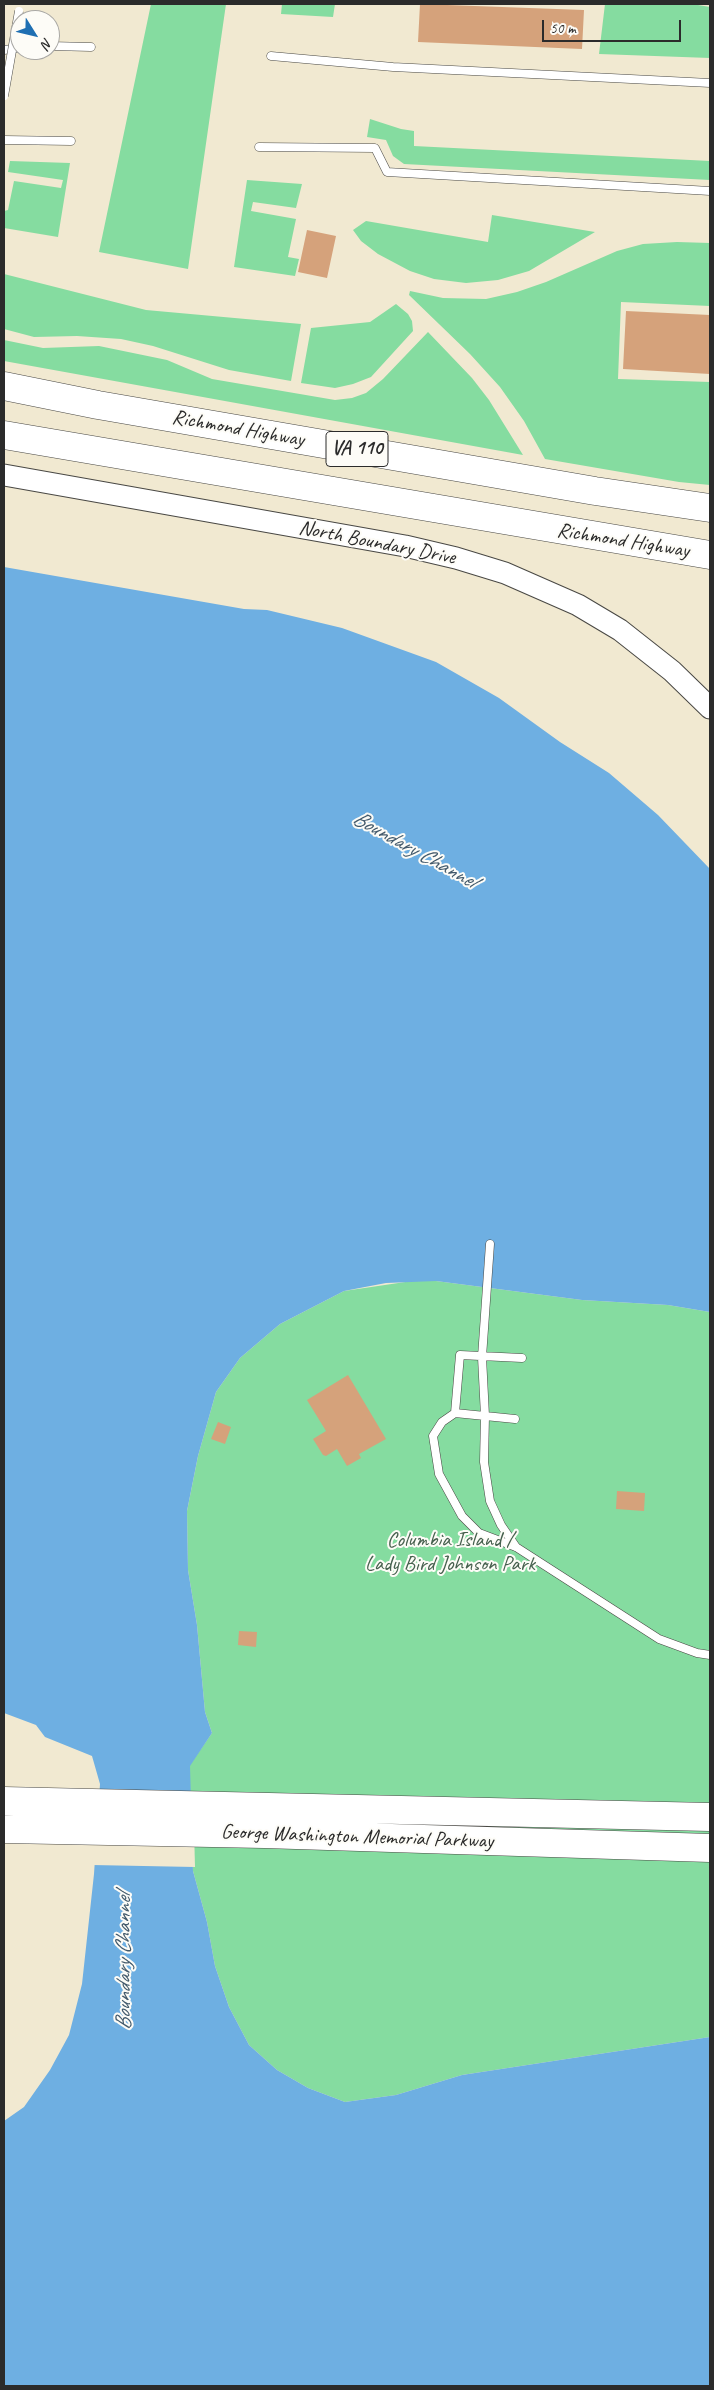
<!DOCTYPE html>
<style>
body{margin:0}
#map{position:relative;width:714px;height:2390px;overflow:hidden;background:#f1e9d1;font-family:Caveat,sans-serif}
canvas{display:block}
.frame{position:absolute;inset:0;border:5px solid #2b2b2b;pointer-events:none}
.north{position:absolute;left:10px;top:10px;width:50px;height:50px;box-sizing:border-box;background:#fdfcf7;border:1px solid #a9a8a5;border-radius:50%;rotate:126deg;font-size:14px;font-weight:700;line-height:20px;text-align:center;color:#2b2b2b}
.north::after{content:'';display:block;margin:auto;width:18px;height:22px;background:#1f6fb2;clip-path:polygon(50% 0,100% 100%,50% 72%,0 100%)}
.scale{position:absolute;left:542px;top:20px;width:139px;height:22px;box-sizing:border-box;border:2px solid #2b2b2b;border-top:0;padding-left:6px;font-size:15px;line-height:18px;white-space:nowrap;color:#2b2b2b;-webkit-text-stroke:4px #fdfcf7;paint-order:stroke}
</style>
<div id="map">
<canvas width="714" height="2390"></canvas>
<div class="frame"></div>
<div class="north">N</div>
<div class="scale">50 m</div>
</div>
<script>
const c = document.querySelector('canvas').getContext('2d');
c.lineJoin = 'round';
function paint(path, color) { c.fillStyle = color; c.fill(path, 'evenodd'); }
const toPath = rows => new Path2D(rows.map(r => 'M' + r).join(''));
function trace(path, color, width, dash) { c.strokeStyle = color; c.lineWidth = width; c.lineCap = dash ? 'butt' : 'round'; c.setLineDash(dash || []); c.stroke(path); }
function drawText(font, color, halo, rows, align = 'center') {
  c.font = font + ' Caveat,sans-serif'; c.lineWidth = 4; c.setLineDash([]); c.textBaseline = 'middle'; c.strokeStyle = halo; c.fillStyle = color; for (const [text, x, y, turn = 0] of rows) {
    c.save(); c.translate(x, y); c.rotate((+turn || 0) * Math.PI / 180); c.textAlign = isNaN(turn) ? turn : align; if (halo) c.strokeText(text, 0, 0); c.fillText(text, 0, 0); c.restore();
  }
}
const green = toPath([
 [151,4,226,4,188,269,99,252],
 [282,4,335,4,333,17,281,14],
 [605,4,692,4,710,7,710,58,599,54],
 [370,119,401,129,414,131,414,146,710,161,710,180,404,164,393,156,386,140,367,137],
 [10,161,70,163,58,237,4,228,4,211,8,210,14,181,61,188,63,180,8,172],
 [247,180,302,184,296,208,253,202,251,211,296,219,288,257,299,259,295,276,234,267],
 [492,215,595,232,529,271,498,280,466,283,434,279,410,271,378,254,361,241,353,230,366,221,488,242],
 [677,242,710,243,710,306,621,302,618,379,710,382,710,485,679,482,545,459,524,421,500,387,470,354,409,295,410,291,443,298,486,299,517,292,546,282,617,251,643,244],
 [4,274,146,310,301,324,291,381,229,370,153,346,121,339,77,336,34,337,4,329],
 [396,304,408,314,412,321,413,331,371,377,353,384,335,388,301,383,311,328,370,322],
 [428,332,472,378,489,400,523,455,4,361,4,340,43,348,99,346,167,360,212,379,335,400,352,398,366,393,383,379],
 [412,1281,436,1281,582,1300,668,1305,710,1312,710,2037,462,2075,396,2095,345,2102,308,2088,277,2070,249,2045,229,2007,215,1966,207,1922,193,1871,189,1766,212,1733,205,1712,197,1625,188,1570,187,1511,198,1456,216,1392,240,1358,280,1324,344,1291]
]);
const water = toPath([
 [4,567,244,609,267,610,342,628,436,662,499,698,560,742,609,773,658,815,710,869,710,1312,668,1305,582,1300,436,1281,386,1283,344,1291,280,1324,240,1358,216,1392,198,1456,187,1511,188,1570,197,1625,205,1712,212,1733,190,1766,193,1871,207,1922,215,1966,229,2007,249,2045,277,2070,308,2088,345,2102,396,2095,462,2075,710,2037,710,2386,4,2386,4,2121,24,2107,50,2070,69,2035,82,1984,94,1874,100,1784,92,1756,45,1737,36,1725,4,1713]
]);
const pier = toPath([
 [97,1791,193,1793,195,1867,92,1865]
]);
const building = toPath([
 [420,4,584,10,582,49,418,42],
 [307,230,336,236,327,278,298,272],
 [626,311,710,315,710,374,623,369],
 [348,1375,386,1439,359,1454,361,1458,347,1466,337,1449,326,1456,323,1455,313,1439,326,1431,307,1400],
 [218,1422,231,1427,225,1444,211,1439],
 [617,1491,645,1493,644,1511,616,1509],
 [239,1631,257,1632,256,1647,238,1645]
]);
const lane = toPath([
 [50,46,91,47],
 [4,50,20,48],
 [271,56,393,67,710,83],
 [4,140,71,141],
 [259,147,375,148,387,172,710,191],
 [490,1244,482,1357,485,1416,484,1462,490,1501,501,1525,516,1547],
 [455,1413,460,1355,522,1358],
 [515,1419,455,1413,442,1422,433,1436,439,1474,462,1516,479,1533,516,1547,659,1639,697,1653,710,1655]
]);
const secondary = toPath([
 [4,475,405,546,456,558,505,573,578,605,620,630,672,671,710,708]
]);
const highway = toPath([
 [4,386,98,405,595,491,710,508],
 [4,435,710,555],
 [4,1801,710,1817],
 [4,1829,264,1834,710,1848]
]);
const laneBridge = toPath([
 [4,96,19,11]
]);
const shields = [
 [357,449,62]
];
const shieldNames = [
 ["VA 110",357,449]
];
const streetNames = [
 ["Richmond Highway",238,429,10],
 ["Richmond Highway",623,541,9],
 ["North Boundary Drive",377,543,11],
 ["George Washington Memorial Parkway",357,1837,2]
];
const parkNames = [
 ["Columbia Island /",450,1540],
 ["Lady Bird Johnson Park",450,1564]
];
const waterNames = [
 ["Boundary Channel",414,850,29],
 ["Boundary Channel",124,1962,-90]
];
paint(green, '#85dca0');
paint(water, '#6eafe2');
paint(pier, '#f1e9d1');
paint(building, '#d5a27b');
trace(lane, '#494844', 9);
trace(secondary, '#494844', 23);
trace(highway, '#494844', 29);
trace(lane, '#fff', 8);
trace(secondary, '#fff', 21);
trace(highway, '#fff', 28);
trace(laneBridge, '#494844', 9, []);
trace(laneBridge, '#fff', 8);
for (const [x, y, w] of shields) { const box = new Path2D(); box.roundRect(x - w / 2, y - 17.5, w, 35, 4); c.fillStyle = '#fdfcf7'; c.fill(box); trace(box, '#2b2b2b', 1); }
drawText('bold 20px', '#2b2b2b', null, shieldNames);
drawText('21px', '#2b2b2b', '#fdfcf7', streetNames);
drawText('21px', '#46604e', '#fdfcf7', parkNames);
drawText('italic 22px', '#42596b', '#fdfcf7', waterNames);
</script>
